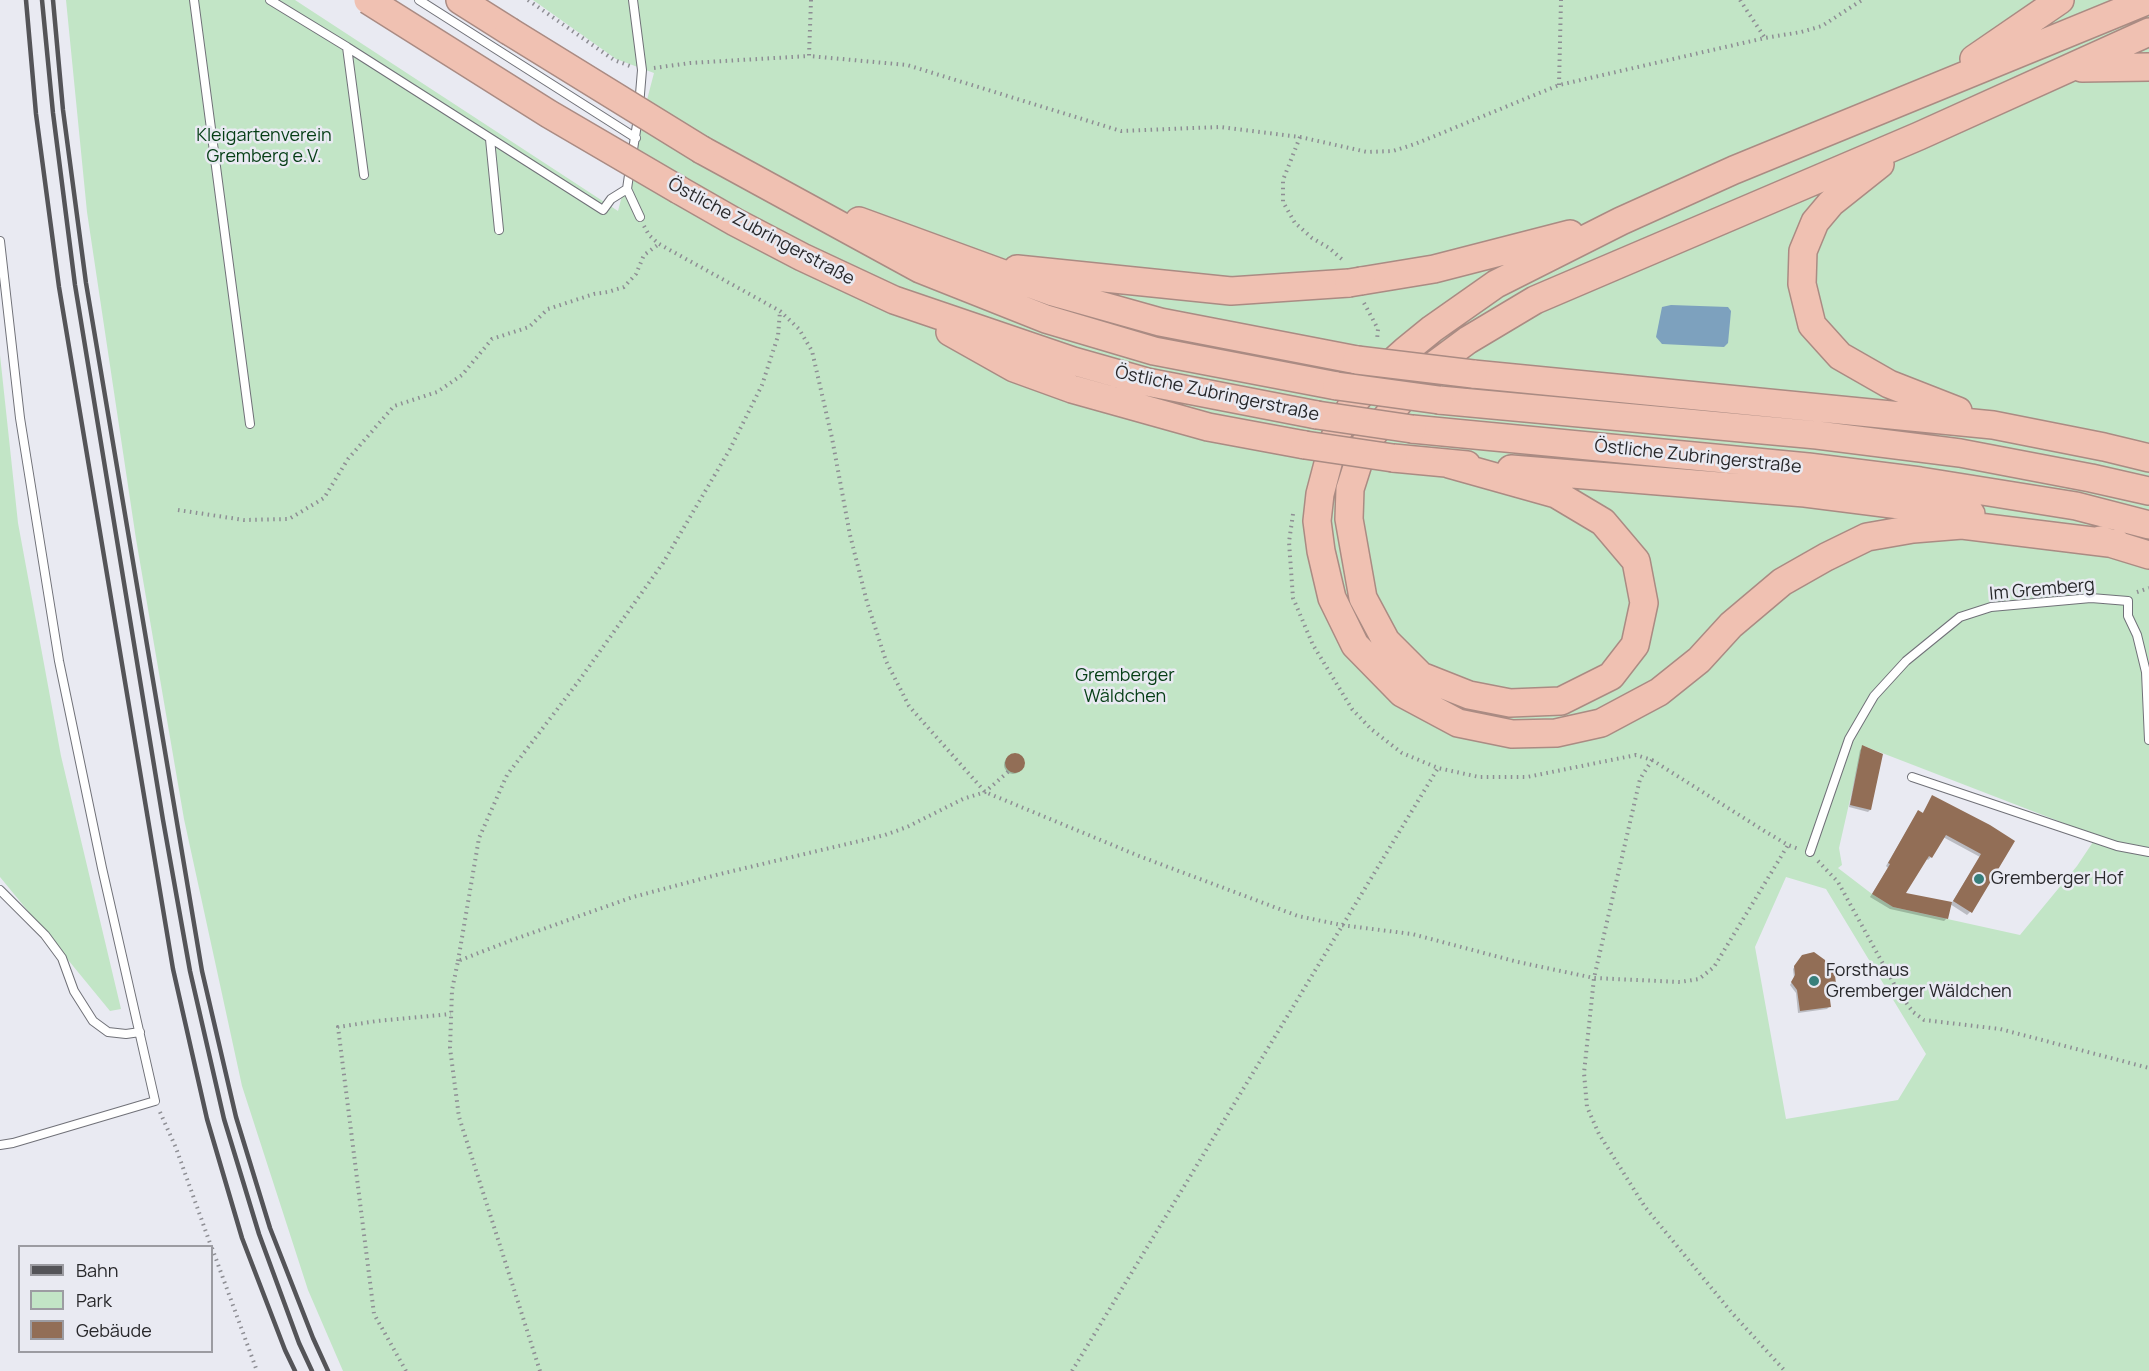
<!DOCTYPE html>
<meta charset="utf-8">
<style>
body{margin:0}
#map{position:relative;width:2149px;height:1371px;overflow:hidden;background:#e9eaf2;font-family:Manrope,sans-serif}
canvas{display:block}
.legend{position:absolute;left:18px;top:1245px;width:195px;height:108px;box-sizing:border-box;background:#e9eaf2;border:2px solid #9c9ca2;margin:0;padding:8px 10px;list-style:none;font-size:18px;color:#28282b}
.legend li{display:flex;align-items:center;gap:12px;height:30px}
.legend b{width:30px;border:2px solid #9c9ca2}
</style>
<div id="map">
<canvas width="2149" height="1371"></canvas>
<ul class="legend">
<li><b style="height:8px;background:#545458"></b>Bahn</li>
<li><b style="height:16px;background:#c2e5c6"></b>Park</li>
<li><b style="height:16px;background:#926e56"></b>Gebäude</li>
</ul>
</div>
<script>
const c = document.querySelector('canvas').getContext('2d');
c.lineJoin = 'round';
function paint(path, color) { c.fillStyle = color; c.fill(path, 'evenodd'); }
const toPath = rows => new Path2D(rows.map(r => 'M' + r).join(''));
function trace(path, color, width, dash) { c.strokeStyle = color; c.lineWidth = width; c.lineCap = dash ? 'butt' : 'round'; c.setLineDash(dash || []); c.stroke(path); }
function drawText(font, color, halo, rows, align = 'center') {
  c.font = font + ' Manrope,sans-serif'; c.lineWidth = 5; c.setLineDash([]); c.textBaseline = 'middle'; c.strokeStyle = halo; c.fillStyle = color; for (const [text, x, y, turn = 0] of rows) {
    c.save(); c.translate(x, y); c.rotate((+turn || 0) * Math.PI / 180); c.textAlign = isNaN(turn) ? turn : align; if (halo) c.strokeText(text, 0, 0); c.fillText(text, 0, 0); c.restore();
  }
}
const green = toPath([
 [66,0,295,0,618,211,654,73,616,59,533,0,2149,0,2149,1371,343,1371,308,1290,242,1086,184,819,136,539,87,212],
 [1864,746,2097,836,2077,866,2020,935,1893,907,1872,894,1838,868,1842,865,1839,848,1861,751],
 [1786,877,1826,889,1926,1054,1898,1100,1786,1119,1755,947],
 [0,355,18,523,61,756,121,1009,110,1011,0,877]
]);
const water = toPath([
 [1671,305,1728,307,1731,311,1728,343,1724,347,1662,344,1656,337,1662,307]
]);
const shadow = toPath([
 [1862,748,1881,755,1870,810,1868,812,1849,807,1860,750],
 '1004 765a9 9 0 1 1 18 0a9 9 0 1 1-18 0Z',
 [1932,797,1989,827,1970,912,1967,915,1950,904,1947,918,1944,921,1890,909,1870,897,1888,868,1886,866,1916,815,1922,814],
 [1943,837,1980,857,1951,904,1904,894,1925,858,1928,860,1931,857],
 [1800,959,1824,968,1834,984,1827,987,1829,1007,1827,1009,1798,1013,1796,993,1790,985,1794,978,1793,969]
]);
const building = toPath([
 [1862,745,1883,754,1871,810,1850,805],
 '1005 763a10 10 0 1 1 20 0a10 10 0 1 1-20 0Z',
 [1932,795,1990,825,2015,841,1972,913,1953,901,1981,854,1946,835,1932,858,1929,856,1906,893,1952,902,1948,919,1893,907,1872,894,1890,864,1888,863,1918,810,1923,813],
 [1814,952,1825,960,1826,967,1834,966,1836,984,1828,985,1831,1007,1800,1011,1797,990,1791,982,1795,975,1794,966,1802,955]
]);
const path = toPath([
 [528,0,614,60,630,66],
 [811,0,809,56,907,65,1121,131,1220,127,1300,137,1367,152,1393,151,1415,144,1559,85,1765,38,1801,32,1822,26,1862,0],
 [1740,0,1765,38],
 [654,68,690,63,809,56],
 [1559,85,1561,0],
 [1300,137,1283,180,1283,202,1295,223,1312,238,1329,248,1344,261],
 [644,226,649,235,659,244,780,311,799,329,812,351,832,438,850,535,867,602,886,661,909,706,985,792,1139,856,1298,916,1341,925,1412,934,1518,962,1594,978,1680,982,1699,979,1714,967,1788,845],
 [1364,303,1378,329,1377,340],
 [178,510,244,520,289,519,324,498,348,459,394,406,437,392,462,375,492,339,529,327,548,309,594,294,608,292,624,287,636,274,644,255,659,244],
 [1293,514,1289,542,1293,598,1313,645,1352,709,1371,729,1402,753,1438,768,1479,777,1527,777,1636,755,1652,760,1766,832,1788,845,1799,849],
 [2137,592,2149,588],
 [1652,760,1640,779,1594,978,1584,1073,1587,1107,1599,1134,1645,1207,1732,1313,1785,1371],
 [1818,861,1838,882,1899,993,1913,1012,1924,1020,2000,1029,2149,1068],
 [458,961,479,838,507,775,578,682,663,563,730,449,762,385,778,336,780,311],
 [160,1112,176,1148,211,1246],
 [212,1248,257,1371],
 [406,1371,374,1314,338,1027,377,1021,451,1014],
 [540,1371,459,1117,450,1048,452,990,458,961,512,940,633,897,720,874,885,835,907,827,963,799,985,792,1009,771],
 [1072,1371,1438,768]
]);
const lane = toPath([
 [194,0,250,424],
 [270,0,347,47,364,175],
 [419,0,636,138],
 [633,0,642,70,639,106],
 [347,47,603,210,611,199,627,189],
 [490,139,499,230],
 [632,156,638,118],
 [630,168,627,189,640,217],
 [0,241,20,418,59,661,102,868,155,1101,13,1143,0,1145],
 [1912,777,2117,846,2149,852],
 [1810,852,1849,739,1874,696,1906,661,1960,617,1991,607,2091,598,2128,601,2128,616,2137,635,2146,672,2149,740],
 [0,890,45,935,62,958,74,991,93,1021,108,1032,126,1034,140,1032]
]);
const highway = toPath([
 [460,0,509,31],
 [1974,59,2060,0],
 [2082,68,2149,67],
 [702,150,920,269,1046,319,1154,351,1337,386],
 [1880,164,1831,203,1815,222,1803,251,1802,284,1812,325,1840,356,1889,384,1958,411],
 [679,190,735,222,802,257,894,300,1073,361,1147,382,1317,415],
 [859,221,1053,292,1160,322,1357,360],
 [1017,269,1231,291,1349,283],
 [1361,281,1434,269,1570,234],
 [950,332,1014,368,1072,389,1208,427,1305,445],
 [1473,374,1993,425,2104,447,2149,458],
 [1439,400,1817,435,1960,453,2091,478,2149,491],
 [1412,429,1808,467,1920,481,2076,506,2149,525],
 [1393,458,1467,465],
 [1449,464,1556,494,1603,522,1636,561,1644,603,1635,645,1611,676,1561,701,1510,703,1469,695,1421,676,1386,641,1363,598,1349,519,1350,489,1364,445,1404,396,1437,363,1468,340,1535,300,1919,136,2149,32],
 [1511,469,1805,493,1971,514],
 [2100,540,2149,555],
 [2117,544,1962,525,1913,529,1867,537,1826,557,1782,582,1731,625,1699,660,1659,692,1601,723,1556,733,1512,734,1458,723,1402,693,1355,645,1332,598,1321,551,1317,521,1320,494,1335,437,1353,403,1376,377,1405,351,1432,329,1496,284,1621,221,1734,170,2149,0]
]);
const rail = toPath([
 [26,0,36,114,59,287,173,969,207,1119,242,1238,285,1350,295,1371],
 [42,0,53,113,75,285,163,820,190,971,224,1119,259,1234,299,1343,312,1371],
 [53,0,63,110,86,283,202,971,236,1117,270,1228,313,1338,328,1371]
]);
const highwayBridge = toPath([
 [368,0,549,114,679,190],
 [509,31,702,150],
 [1349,283,1361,281],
 [1357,360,1473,374],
 [1337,386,1439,400],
 [1317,415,1412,429],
 [1305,445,1393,458]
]);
const markers = [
 [1979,879,6,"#377f7b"],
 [1814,981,6,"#377f7b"]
];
const parkNames = [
 ["Kleigartenverein",264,136],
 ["Gremberg e.V.",264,157],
 ["Gremberger",1125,676],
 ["Wäldchen",1125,697]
];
const streetNames = [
 ["Östliche Zubringerstraße",761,232,28],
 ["Östliche Zubringerstraße",1217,394,12],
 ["Östliche Zubringerstraße",1698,457,6],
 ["Im Gremberg",2042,590,-5]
];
const poiNames = [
 ["Gremberger Hof",1991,879],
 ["Forsthaus",1826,971],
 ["Gremberger Wäldchen",1826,992]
];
paint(green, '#c2e5c6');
paint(water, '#7da1be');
paint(shadow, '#0003');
paint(building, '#926e56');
trace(lane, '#707178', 10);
trace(highway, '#aa8b83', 30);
trace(path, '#8e8e94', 4, [1.5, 4.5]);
trace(lane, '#fff', 8);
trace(highway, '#f0c1b2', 27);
trace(rail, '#545458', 4.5);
trace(highwayBridge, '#aa8b83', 30, []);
trace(highwayBridge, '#f0c1b2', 27);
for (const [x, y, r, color] of markers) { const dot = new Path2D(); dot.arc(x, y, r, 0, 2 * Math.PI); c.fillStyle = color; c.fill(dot); trace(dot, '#e9eaf2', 2); }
drawText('18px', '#053e15', '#e9eaf2', parkNames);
drawText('18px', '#28282b', '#e9eaf2', streetNames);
drawText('18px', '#28282b', '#e9eaf2', poiNames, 'left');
</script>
